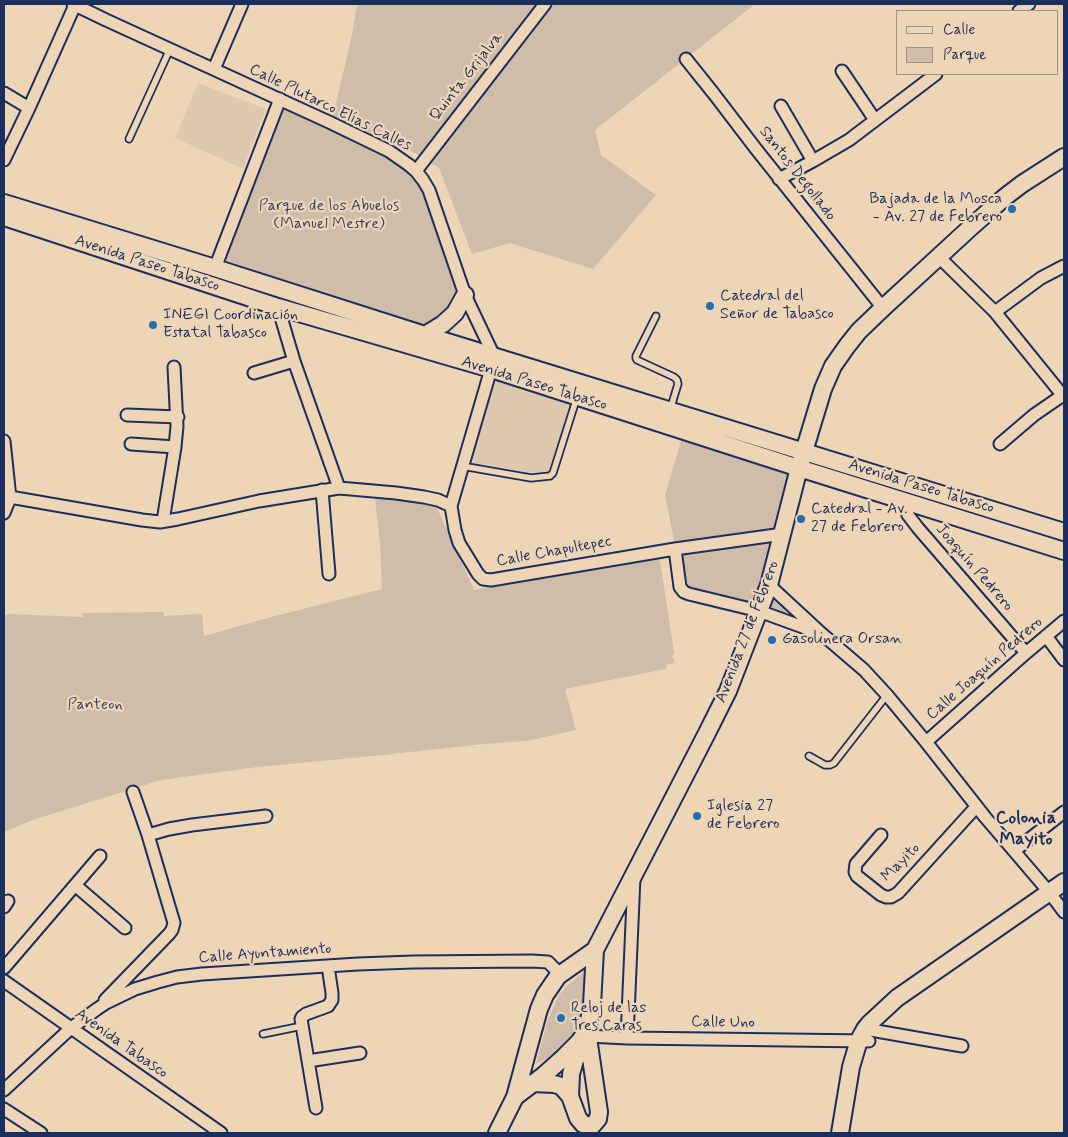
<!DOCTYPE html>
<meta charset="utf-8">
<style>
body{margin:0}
#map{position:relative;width:1068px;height:1137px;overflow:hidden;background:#eed5b6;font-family:Mynerve,sans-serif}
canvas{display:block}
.frame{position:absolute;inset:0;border:5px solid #1b2f5e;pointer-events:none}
.legend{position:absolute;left:896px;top:10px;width:162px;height:65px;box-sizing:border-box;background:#eed5b6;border:1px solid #9a9393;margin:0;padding:6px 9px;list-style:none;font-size:15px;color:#1b2f5e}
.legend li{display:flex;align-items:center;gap:10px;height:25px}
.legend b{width:25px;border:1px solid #9a9393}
</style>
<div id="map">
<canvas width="1068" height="1137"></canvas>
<div class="frame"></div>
<ul class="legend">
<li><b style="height:6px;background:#eed5b6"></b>Calle</li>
<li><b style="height:14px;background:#cfbda9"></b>Parque</li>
</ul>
</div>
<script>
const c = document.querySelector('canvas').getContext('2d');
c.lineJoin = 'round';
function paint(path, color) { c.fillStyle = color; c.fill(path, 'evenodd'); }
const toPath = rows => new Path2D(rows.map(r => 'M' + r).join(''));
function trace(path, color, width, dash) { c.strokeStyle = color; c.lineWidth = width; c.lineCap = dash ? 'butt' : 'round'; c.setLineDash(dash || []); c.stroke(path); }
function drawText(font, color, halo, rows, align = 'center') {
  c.font = font + ' Mynerve,sans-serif'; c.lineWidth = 4.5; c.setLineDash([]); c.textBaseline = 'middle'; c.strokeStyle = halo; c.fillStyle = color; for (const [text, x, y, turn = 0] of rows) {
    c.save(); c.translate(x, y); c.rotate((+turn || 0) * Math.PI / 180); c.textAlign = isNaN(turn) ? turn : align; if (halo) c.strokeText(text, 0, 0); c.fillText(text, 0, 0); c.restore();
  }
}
const built = toPath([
 [198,83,266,109,243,169,175,138],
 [492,372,576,398,552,472,549,474,531,476,465,465]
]);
const green = toPath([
 [357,4,755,4,595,130,601,155,656,195,593,269,510,243,472,254,439,168,419,155,333,116,352,35],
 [280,99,416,171,465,295,425,335,215,268],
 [684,431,799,468,769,585,822,634,684,592,665,495],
 [375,498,434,505,438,510,474,590,659,555,672,638,674,654,672,656,675,663,667,664,666,669,565,689,576,730,526,741,483,744,383,755,258,767,161,780,36,819,4,832,4,616,9,614,82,617,83,613,163,612,164,616,202,614,204,636,271,617,382,589,380,543],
 [586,970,586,1003,583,1021,577,1032,552,1056,536,1064,548,1019,553,1008,559,995,568,985]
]);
const lane = toPath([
 [129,139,170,49],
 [656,316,636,356,636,358,637,360,674,377,677,380,678,384,670,410],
 [462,466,531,478,550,476,553,473,577,397],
 [809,756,825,765,830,765,834,763,887,695],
 [263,1034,302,1026]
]);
const street = toPath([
 [73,4,106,20,329,122,389,151,409,165,416,171,423,180,429,190,465,295,494,356,491,369,451,506,455,530,459,543,478,574,483,579,491,580,675,549,680,587,684,592,689,594,759,611,822,634],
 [1019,11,1029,4],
 [686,59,714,94,756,149,883,308],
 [214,69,242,4],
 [842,71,875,120],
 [4,93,29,108],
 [781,106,813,161],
 [4,160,29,108,75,5],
 [416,171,545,4],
 [779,179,813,161,849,140,936,74],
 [939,257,995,312,1064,397],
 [215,268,280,99],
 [278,307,294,361,339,488],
 [995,312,1041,278,1064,266],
 [254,373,294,361],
 [127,415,178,417],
 [4,441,10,498,4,513],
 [131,444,175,447],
 [1000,444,1034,415,1063,395],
 [322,490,329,574],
 [4,496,142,520,160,522,178,519,259,501,339,488,396,493,424,497,438,500,451,506],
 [903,499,908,515,918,528,1026,653],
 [163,521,175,447,177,426,174,367],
 [675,549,783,534],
 [769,585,822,634,864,670,887,695,926,742,985,817,1049,892,1064,912],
 [1046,636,1064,660],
 [926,742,1026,653,1064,621],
 [148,835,169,829,192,825,266,816],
 [881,835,856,864,855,872,857,876,881,895,886,897,891,897,898,893,976,807],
 [1014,851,1064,812],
 [75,885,125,928],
 [4,907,8,901],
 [4,968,100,856],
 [4,981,221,1133],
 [105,1000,169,934,172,930,174,923,148,835,133,792],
 [865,1029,962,1046],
 [588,1036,627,1038,869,1041],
 [627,1038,634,877],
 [308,1061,360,1053],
 [4,1090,70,1029,97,1009,106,1003,135,989,158,982,177,977,202,974,358,964,413,962,532,961,548,962,555,969,558,976],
 [316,1108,301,1019,302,1017,306,1014,328,1006,332,1000,332,993,328,966],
 [4,1109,41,1133]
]);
const secondary = toPath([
 [4,203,215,268,425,335,1064,532],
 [4,217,278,307,491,369,799,468,1064,551],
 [425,335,443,324,455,313,465,295],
 [587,1031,599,1112,598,1119,591,1127],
 [532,1083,554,1084,561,1086,570,1096,578,1118,583,1124,591,1127],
 [570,1096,571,1074,575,1060,584,1044],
 [515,1097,544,1075,563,1058,579,1042,587,1031,592,1005,595,950,707,733,728,691,769,585,799,468,823,389,833,366,847,346,859,331,883,308,971,227,1005,197,1022,184,1064,157],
 [497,1133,515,1097,539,1009,545,995,558,976,595,950],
 [840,1133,851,1067,859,1040,865,1029,870,1023,897,998,1064,882]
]);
const markers = [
 [1012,209,5,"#1f6fb2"],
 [710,306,5,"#1f6fb2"],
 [153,325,5,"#1f6fb2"],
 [801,519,5,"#1f6fb2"],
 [772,640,5,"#1f6fb2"],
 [697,816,5,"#1f6fb2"],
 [561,1018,5,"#1f6fb2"]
];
const streetNames = [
 ["Quinta Grijalva",467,77,-52],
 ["Calle Plutarco Elías Calles",330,108,26],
 ["Santos Degollado",797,174,52],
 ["Avenida Paseo Tabasco",147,264,18],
 ["Avenida Paseo Tabasco",534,384,17],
 ["Avenida Paseo Tabasco",921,487,17],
 ["Calle Chapultepec",554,552,-10],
 ["Joaquín Pedrero",974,568,49],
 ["Avenida 27 de Febrero",748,632,-69],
 ["Calle Joaquín Pedrero",985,669,-41],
 ["Mayito",901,863,-45],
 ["Calle Ayuntamiento",265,954,-4],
 ["Calle Uno",723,1023,1],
 ["Avenida Tabasco",121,1044,35]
];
const poiNames = [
 ["Bajada de la Mosca",1002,200,"right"],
 ["- Av. 27 de Febrero",1002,218,"right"],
 ["Catedral del",720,297],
 ["Señor de Tabasco",720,315],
 ["INEGI Coordinación",163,316],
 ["Estatal Tabasco",163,334],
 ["Catedral - Av.",811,510],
 ["27 de Febrero",811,528],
 ["Gasolinera Orsan",782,640],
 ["Iglesia 27",707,807],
 ["de Febrero",707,825],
 ["Reloj de las",571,1009],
 ["Tres Caras",571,1027]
];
const parkNames = [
 ["Parque de los Abuelos",329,207],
 ["(Manuel Mestre)",329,225],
 ["Panteon",95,706]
];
const neighbourhoodNames = [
 ["Colonia",1026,819],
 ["Mayito",1026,840]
];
paint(built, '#dec9af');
paint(green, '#cfbda9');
trace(lane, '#1b2f5e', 9);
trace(street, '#1b2f5e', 15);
trace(secondary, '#1b2f5e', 20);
trace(lane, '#eed5b6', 5.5);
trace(street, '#eed5b6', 11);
trace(secondary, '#eed5b6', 16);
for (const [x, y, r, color] of markers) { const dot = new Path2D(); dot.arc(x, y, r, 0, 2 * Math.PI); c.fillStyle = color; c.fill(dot); trace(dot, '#eed5b6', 2); }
drawText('16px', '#1b2f5e', '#eed5b6', streetNames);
drawText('16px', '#1b2f5e', '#eed5b6', poiNames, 'left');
drawText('16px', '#364469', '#eed5b6', parkNames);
drawText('bold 18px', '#1b2f5e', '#eed5b6', neighbourhoodNames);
</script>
